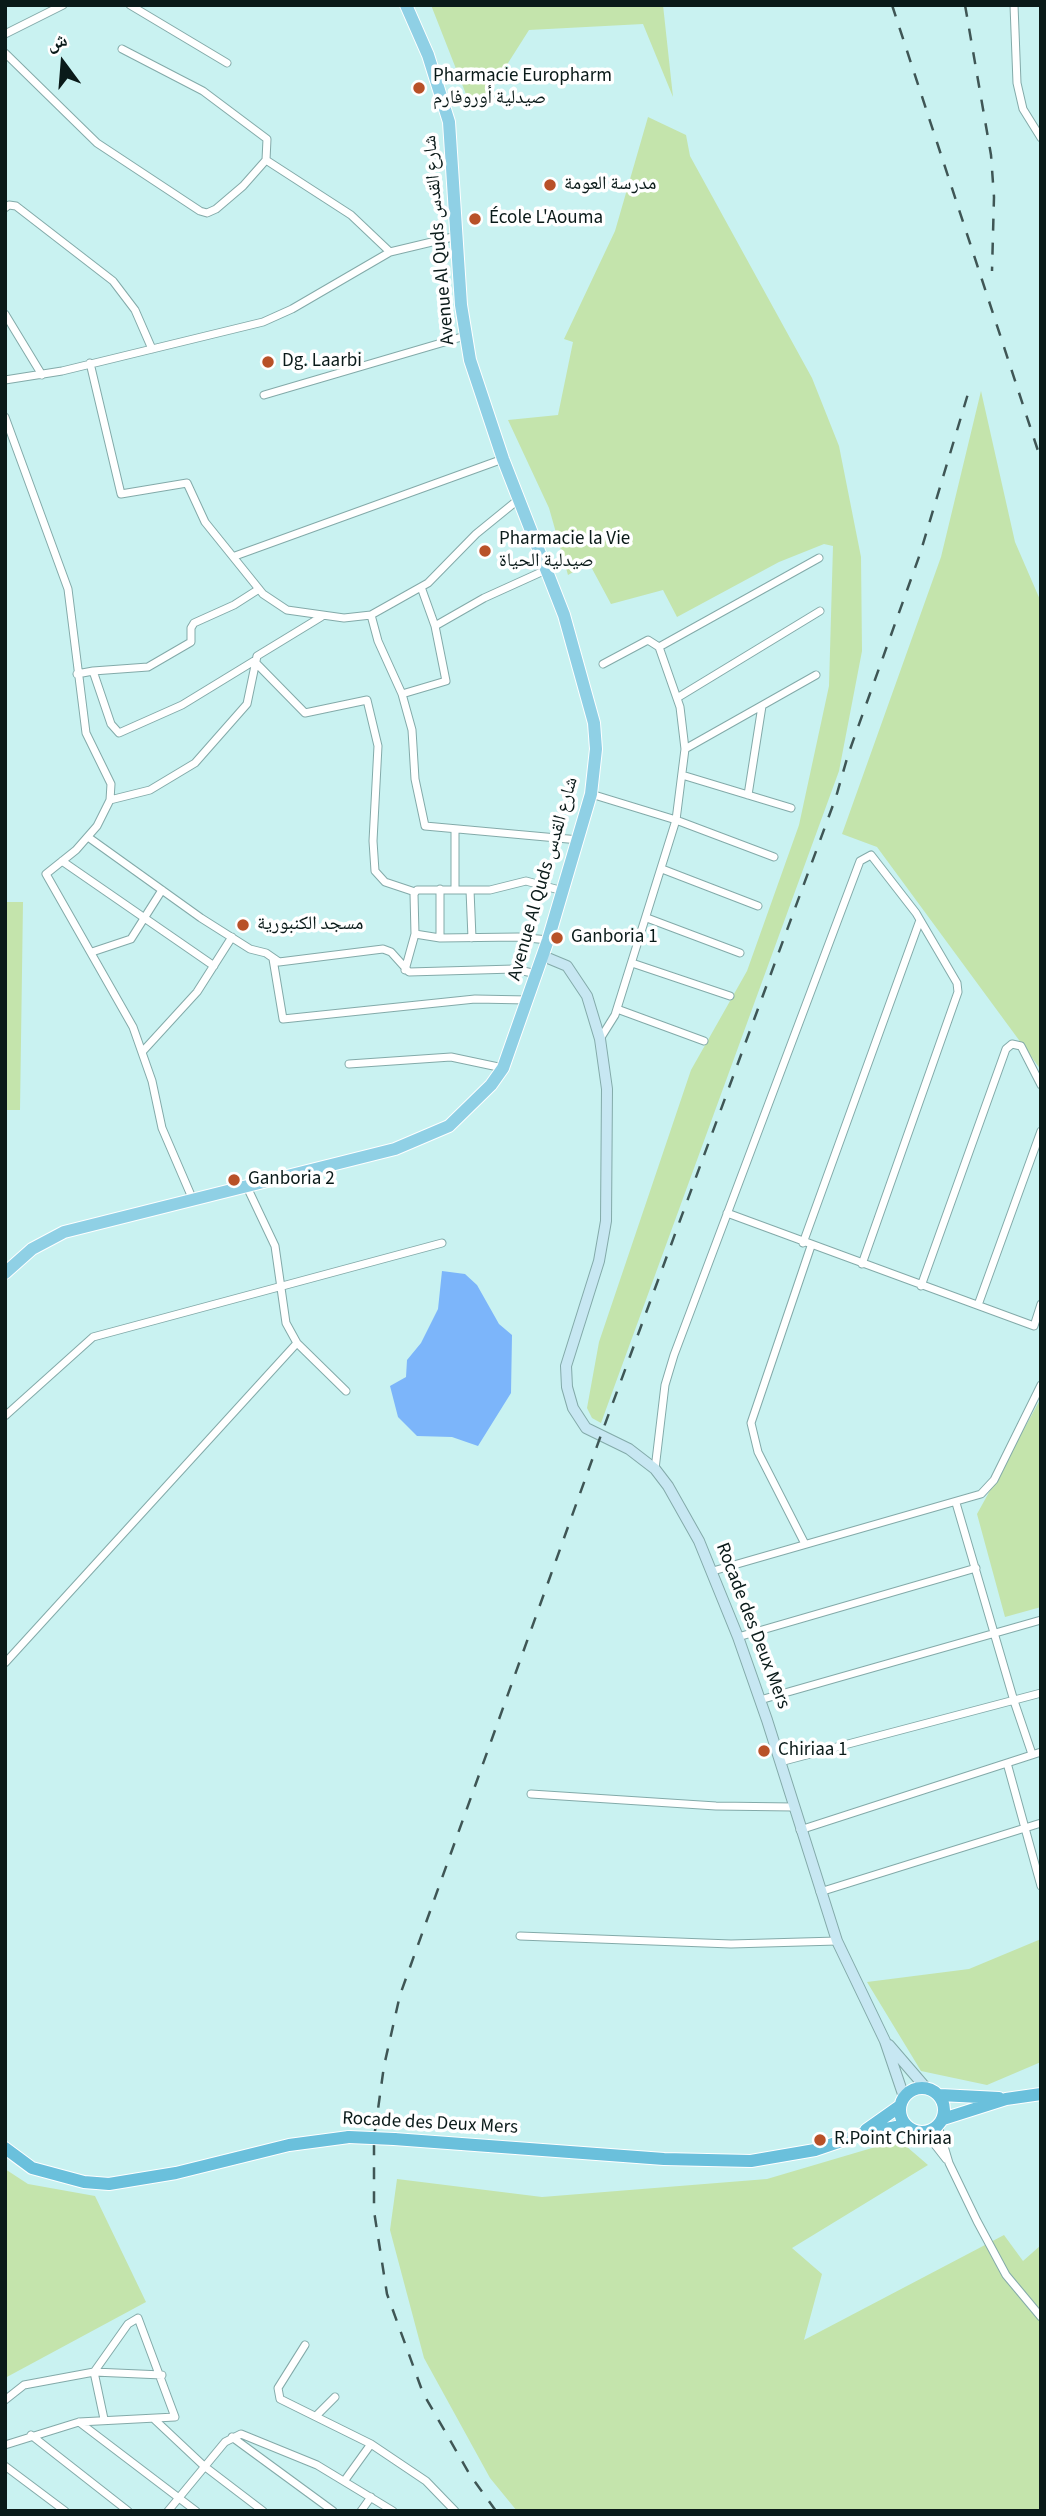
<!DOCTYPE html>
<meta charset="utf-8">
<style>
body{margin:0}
#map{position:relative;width:1046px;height:2516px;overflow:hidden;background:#c9f2f1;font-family:"Source Sans 3","Noto Naskh Arabic",sans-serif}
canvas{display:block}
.frame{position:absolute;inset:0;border:7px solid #0a1a19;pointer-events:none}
.north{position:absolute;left:28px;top:28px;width:70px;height:70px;-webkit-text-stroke:5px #fff;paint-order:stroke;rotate:344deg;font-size:19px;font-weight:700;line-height:28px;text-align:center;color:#0a1a19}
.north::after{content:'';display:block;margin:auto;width:24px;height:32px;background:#0a1a19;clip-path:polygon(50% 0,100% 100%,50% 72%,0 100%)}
</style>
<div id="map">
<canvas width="1046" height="2516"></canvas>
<div class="frame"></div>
<div class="north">ش</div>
</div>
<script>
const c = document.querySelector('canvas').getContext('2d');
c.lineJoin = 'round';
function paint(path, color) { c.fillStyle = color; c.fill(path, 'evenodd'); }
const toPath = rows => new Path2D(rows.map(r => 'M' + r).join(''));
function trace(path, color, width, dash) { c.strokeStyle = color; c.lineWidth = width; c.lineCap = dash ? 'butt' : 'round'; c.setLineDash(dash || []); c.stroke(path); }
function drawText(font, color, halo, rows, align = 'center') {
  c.font = font + ' "Source Sans 3","Noto Naskh Arabic",sans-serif'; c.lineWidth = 7; c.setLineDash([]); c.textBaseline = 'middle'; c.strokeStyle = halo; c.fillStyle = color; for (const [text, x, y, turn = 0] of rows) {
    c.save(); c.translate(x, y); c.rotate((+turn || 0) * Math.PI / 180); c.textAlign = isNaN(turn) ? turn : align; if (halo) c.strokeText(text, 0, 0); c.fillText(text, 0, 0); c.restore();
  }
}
const green = toPath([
 [431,5,663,5,673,97,643,24,529,30,489,93,471,107],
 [648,117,686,135,690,156,812,378,839,446,861,557,862,651,839,771,601,1423,592,1418,587,1408,599,1342,691,1070,747,971,799,825,829,686,833,546,824,544,779,562,677,617,663,590,611,604,589,563,568,575,549,508,508,420,558,415,573,342,564,339,615,231],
 [981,391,1015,542,1041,602,1041,1070,877,847,842,834,941,557],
 [5,902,23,902,20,1110,5,1110],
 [1041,1398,1041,1607,1005,1617,977,1514],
 [1041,1939,1041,2062,987,2085,921,2071,867,1982,969,1969],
 [899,2140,928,2165,792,2248,822,2274,804,2340,1004,2235,1023,2261,1041,2245,1041,2511,517,2511,490,2478,424,2358,390,2230,397,2179,542,2197,767,2179],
 [5,2169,28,2184,95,2196,146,2302,5,2378]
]);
const water = toPath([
 [442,1271,465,1274,477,1285,499,1324,512,1335,511,1393,478,1446,452,1437,417,1436,398,1417,390,1386,406,1377,407,1360,421,1343,438,1309]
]);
const minor = toPath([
 [130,5,227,63],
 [1014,5,1017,83,1023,109,1041,138],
 [5,34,63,5],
 [5,53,97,143,200,211,207,213,216,209,243,186,266,160,267,139,203,91,122,49],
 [266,160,351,215,390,252],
 [5,208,9,205,16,206,113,281,135,310,152,349],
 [5,314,42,375],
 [90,363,121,494,187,483,205,522,263,594,287,610,344,618,371,615,428,583,476,534,519,499],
 [5,380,62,371,263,322,292,309,390,252,457,236],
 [264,395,465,336],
 [5,417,68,589,86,733,111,784,110,800,97,826,76,850,46,874,133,1027,152,1081,162,1128,193,1200],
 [235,556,503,459],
 [421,587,435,626,484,598,548,569],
 [371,615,378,641,402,694],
 [435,626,446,681,402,694,412,730,415,779,425,826,579,840],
 [603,664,648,640,659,647],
 [93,671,148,667,191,642,191,628,194,623,234,605,259,589],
 [77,674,93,671,111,724,119,733,182,705,254,661,305,713,367,700,378,746,373,841,375,871,385,882,415,892],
 [677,698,820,611],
 [685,749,816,675],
 [682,775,791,808],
 [591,794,676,820,774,857],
 [748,795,762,706],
 [110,800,150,790,195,763,247,704,257,656,321,617],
 [455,831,455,889],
 [88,837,201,918,250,949,266,953,279,962,383,949,391,952,409,972,514,969,537,974],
 [62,861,214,966],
 [662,869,758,906],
 [440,889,440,938],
 [470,890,472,938],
 [647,918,740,953],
 [415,934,440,938,518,937,548,940],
 [92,952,131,939,162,890],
 [273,959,283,1019,475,999,528,1000],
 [632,963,730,996],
 [405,970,415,934,414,894,417,890,490,890,526,881,563,891],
 [617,1009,704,1041],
 [600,1039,615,1015,676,820,685,749,680,707,659,647,819,558],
 [143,1051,197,992,232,937],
 [349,1064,451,1057,503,1068],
 [247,1187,275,1246,286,1323,297,1343,346,1391],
 [727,1213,1034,1326,1041,1304],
 [803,1243,920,920],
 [921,1286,1006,1049,1012,1044,1021,1046,1041,1085],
 [978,1305,1041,1131],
 [5,1416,93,1337,442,1243],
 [655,1469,665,1385,674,1355,860,861,871,855,916,913,957,983,958,992,862,1264],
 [956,1503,1014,1701,1032,1754],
 [805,1544,758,1452,751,1423,811,1246],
 [713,1571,981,1494,994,1480,1041,1385],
 [738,1637,976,1568],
 [5,1663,297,1343],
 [760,1700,1041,1620],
 [780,1762,1041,1693],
 [1007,1763,1041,1886],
 [531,1794,716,1806,793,1807],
 [800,1830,1041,1752],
 [820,1892,1041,1823],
 [520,1936,731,1944,837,1941],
 [938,2126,949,2163,977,2221,1006,2275,1041,2317],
 [925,2132,946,2159],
 [305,2345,278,2388,280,2399,371,2444,426,2481,455,2511],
 [5,2400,24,2385,94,2372,162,2375],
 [316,2416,335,2397],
 [154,2419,204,2466,263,2511],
 [79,2422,196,2511],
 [31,2435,128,2511],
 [232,2437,333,2511],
 [5,2445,79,2422,175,2417,138,2318,128,2324,94,2372,104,2419],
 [5,2466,65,2511],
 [345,2480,371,2444],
 [168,2511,225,2442,241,2434,317,2465,393,2511],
 [361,2511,371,2497]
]);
const secondary = toPath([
 [543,956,567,966,587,996,600,1039,607,1089,606,1221,599,1261,566,1366,567,1387,573,1408,586,1428,629,1449,655,1469,668,1486,699,1541,738,1637,767,1720,837,1941,885,2041,904,2097],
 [889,2045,926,2088]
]);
const primary = toPath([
 [5,1273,32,1249,64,1232,395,1149,449,1126,491,1085,503,1068,548,940,591,794,596,749,594,723,564,615,503,459,470,360,461,305,449,122,428,55,406,5]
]);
const trunk = toPath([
 '900 2110a22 22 0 1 1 44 0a22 22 0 1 1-44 0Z',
 [940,2095,999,2098],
 [943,2119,1006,2099,1041,2094],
 [866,2130,900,2106],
 [394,2139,664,2159,751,2161,815,2150,862,2134,906,2125],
 [5,2148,32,2168,84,2182,109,2184,176,2173,289,2145,349,2137]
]);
const rail = toPath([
 [892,5,1041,460],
 [965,5,991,155,994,197,992,271],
 [496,2511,470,2475,423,2393,387,2294,374,2211,374,2138,384,2066,400,1995,601,1435,836,797,848,755,920,554,970,387]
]);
const trunkBridge = toPath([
 [349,2137,394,2139]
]);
const markers = [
 [419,88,7,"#b85128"],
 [550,185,7,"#b85128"],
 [475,219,7,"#b85128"],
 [268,362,7,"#b85128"],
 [485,551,7,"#b85128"],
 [243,925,7,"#b85128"],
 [557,938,7,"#b85128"],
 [234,1180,7,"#b85128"],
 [764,1751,7,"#b85128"],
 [820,2140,7,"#b85128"]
];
const poiNames = [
 ["Pharmacie Europharm",433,77],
 ["صيدلية أوروفارم",433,99],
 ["مدرسة العومة",564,185],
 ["École L'Aouma",489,219],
 ["Dg. Laarbi",282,362],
 ["Pharmacie la Vie",499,540],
 ["صيدلية الحياة",499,562],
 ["مسجد الكنبورية",257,925],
 ["Ganboria 1",571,938],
 ["Ganboria 2",248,1180],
 ["Chiriaa 1",778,1751],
 ["R.Point Chiriaa",834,2140]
];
const streetNames = [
 ["Avenue Al Quds شارع القدس",440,240,-95],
 ["Avenue Al Quds شارع القدس",544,879,-74],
 ["Rocade des Deux Mers",752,1626,69],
 ["Rocade des Deux Mers",430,2124,3]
];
paint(green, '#c4e4ac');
paint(water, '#7cb5fa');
trace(minor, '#83aaa9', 9);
trace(secondary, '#83aaa9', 12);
trace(primary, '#fff', 14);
trace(trunk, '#fff', 14);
trace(minor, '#fff', 7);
trace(secondary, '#c7e7f2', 10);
trace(primary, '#8fd0e5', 12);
trace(trunk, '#6ac0dc', 12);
trace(rail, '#3f5655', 2.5, [12, 12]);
trace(trunkBridge, '#fff', 14, []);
trace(trunkBridge, '#6ac0dc', 12);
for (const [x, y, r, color] of markers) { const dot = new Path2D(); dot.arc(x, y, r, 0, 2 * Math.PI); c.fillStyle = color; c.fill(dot); trace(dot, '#fff', 2.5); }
drawText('19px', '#0a1a19', '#fff', poiNames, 'left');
drawText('19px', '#0a1a19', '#fff', streetNames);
</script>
